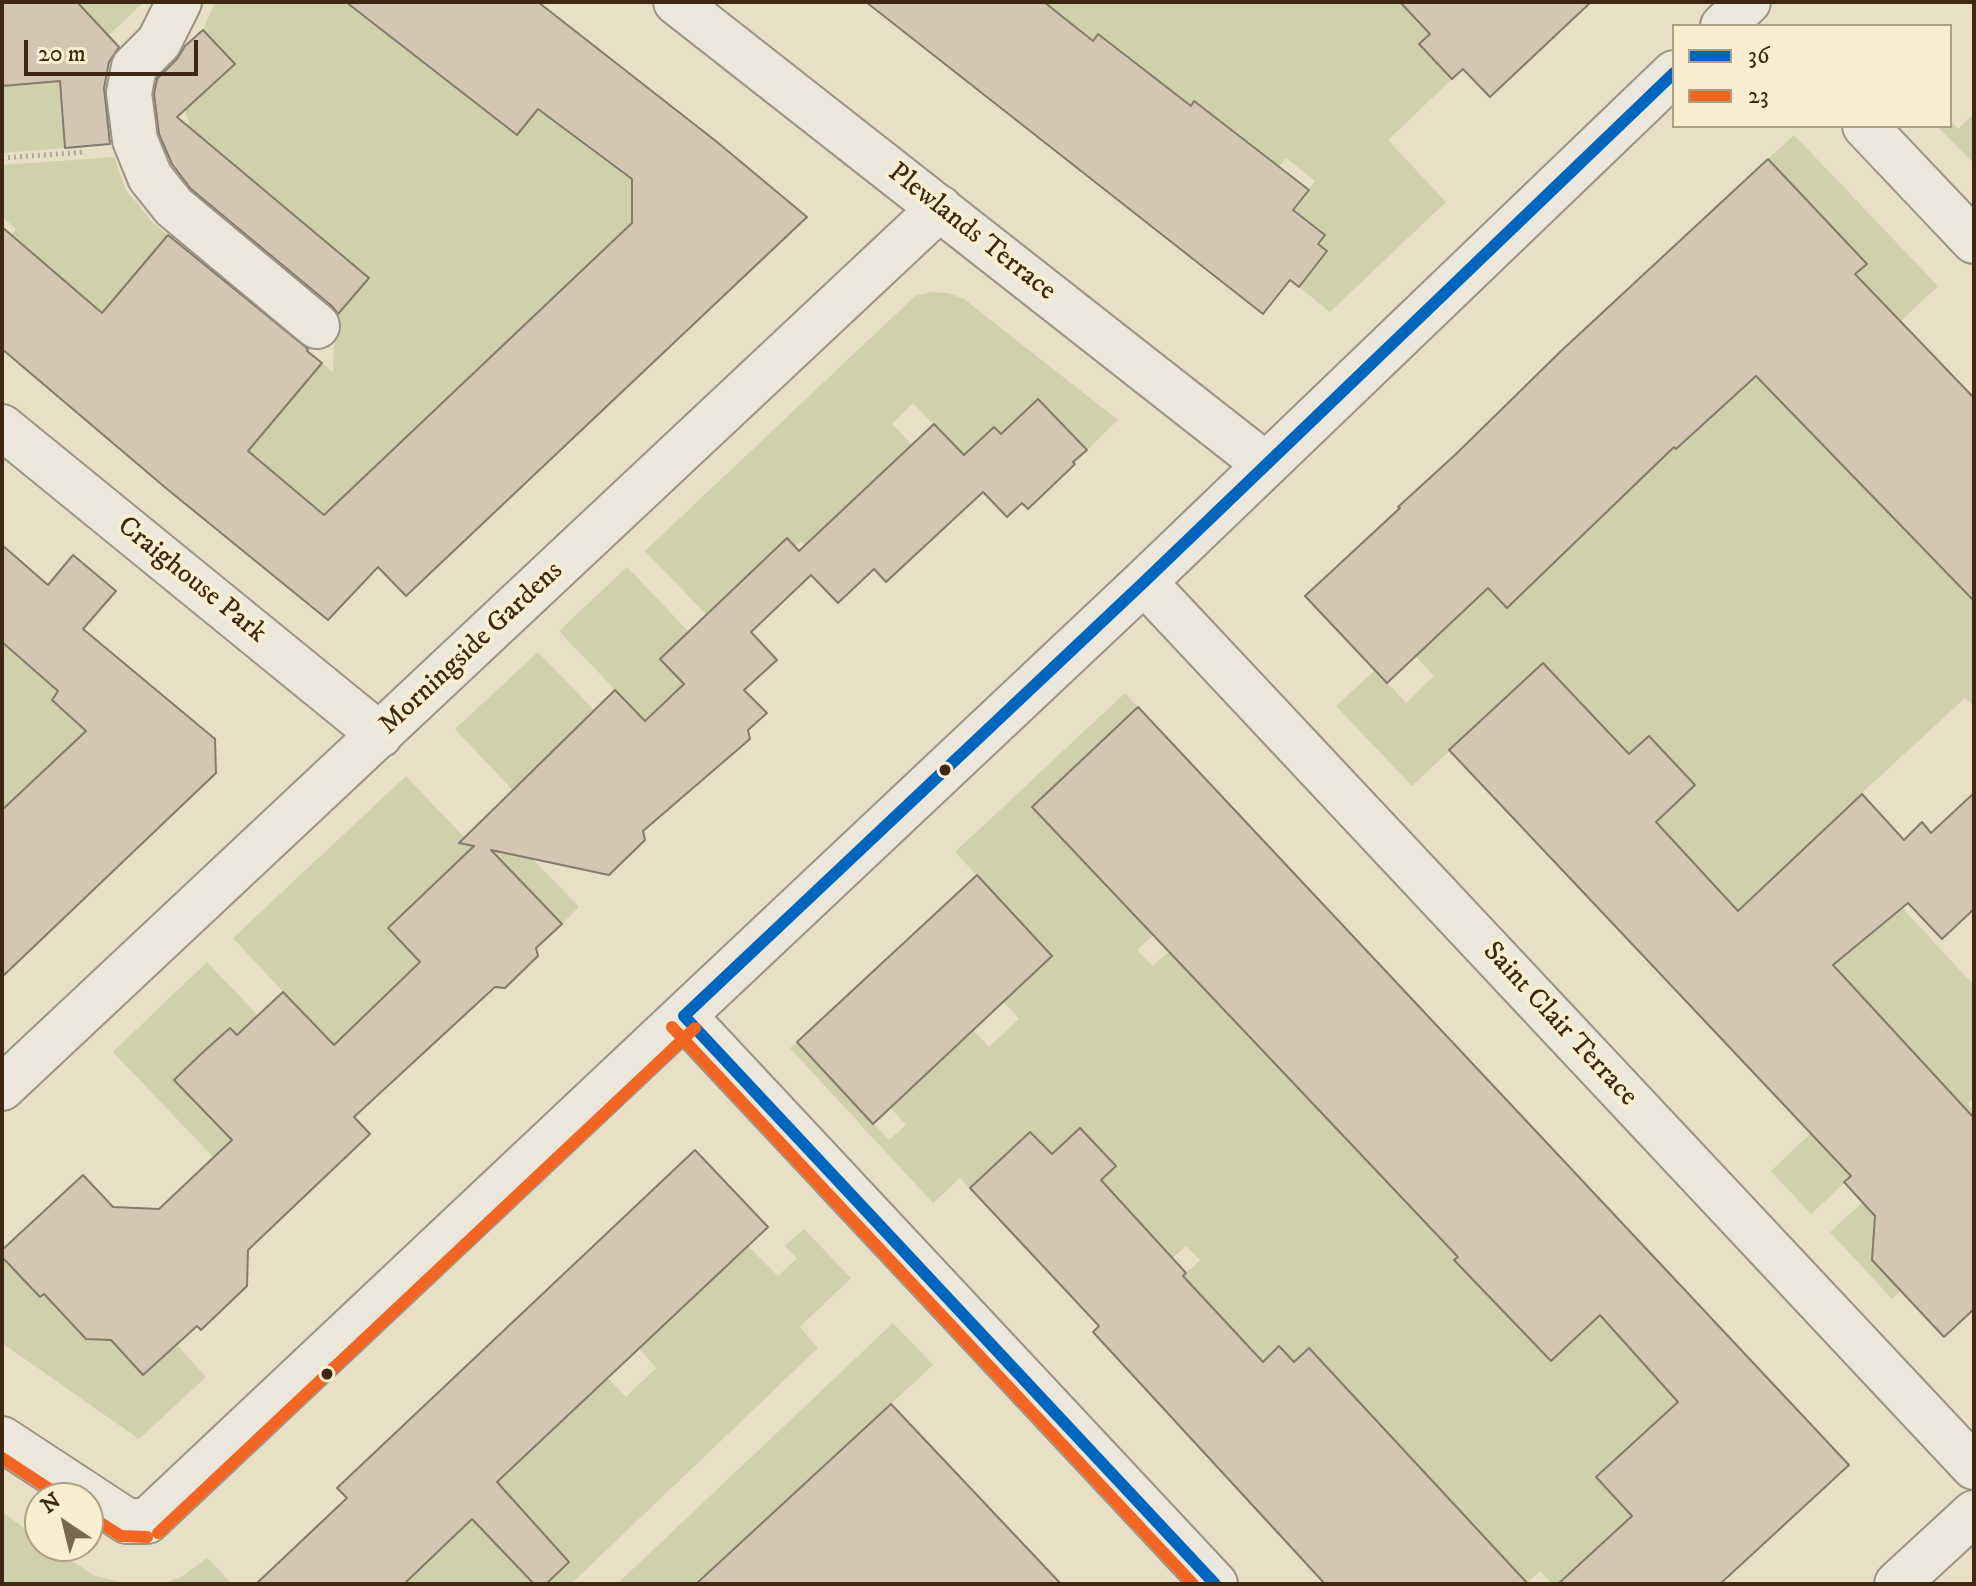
<!DOCTYPE html>
<style>
body{margin:0}
#map{position:relative;width:1976px;height:1586px;overflow:hidden;background:#e9dfc7;font-family:"IM FELL DW Pica",serif}
canvas{display:block}
.frame{position:absolute;inset:0;border:4px solid #3e2813;pointer-events:none}
.legend{position:absolute;left:1672px;top:24px;width:280px;height:104px;box-sizing:border-box;background:#faeed1;border:2px solid #af9f85;margin:0;padding:10px 14px;list-style:none;font-size:24px;color:#3e2813}
.legend li{display:flex;align-items:center;gap:16px;height:40px}
.legend b{width:40px;border:2px solid #af9f85}
.north{position:absolute;left:24px;top:1482px;width:80px;height:80px;box-sizing:border-box;background:#faeed1;border:2px solid #af9f85;border-radius:50%;rotate:325deg;font-size:22px;font-weight:700;line-height:32px;text-align:center;color:#3e2813}
.north::after{content:'';display:block;margin:auto;width:28px;height:36px;background:#7a6852;clip-path:polygon(50% 0,100% 100%,50% 72%,0 100%)}
.scale{position:absolute;left:24px;top:40px;width:174px;height:36px;box-sizing:border-box;border:4px solid #3e2813;border-top:0;padding-left:10px;font-size:24px;line-height:28px;white-space:nowrap;color:#3e2813;-webkit-text-stroke:6px #faeed1;paint-order:stroke}
</style>
<div id="map">
<canvas width="1976" height="1586"></canvas>
<div class="frame"></div>
<ul class="legend">
<li><b style="height:10px;background:#0065bd"></b>36</li>
<li><b style="height:10px;background:#f26522"></b>23</li>
</ul>
<div class="north">N</div>
<div class="scale">20 m</div>
</div>
<script>
const c = document.querySelector('canvas').getContext('2d');
c.lineJoin = 'round';
function paint(path, color) { c.fillStyle = color; c.fill(path, 'evenodd'); }
const toPath = rows => new Path2D(rows.map(r => 'M' + r).join(''));
function trace(path, color, width, dash) { c.strokeStyle = color; c.lineWidth = width; c.lineCap = dash ? 'butt' : 'round'; c.setLineDash(dash || []); c.stroke(path); }
function drawText(font, color, halo, rows, align = 'center') {
  c.font = font + ' "IM FELL DW Pica",serif'; c.lineWidth = 7; c.setLineDash([]); c.textBaseline = 'middle'; c.strokeStyle = halo; c.fillStyle = color; for (const [text, x, y, turn = 0] of rows) {
    c.save(); c.translate(x, y); c.rotate((+turn || 0) * Math.PI / 180); c.textAlign = isNaN(turn) ? turn : align; if (halo) c.strokeText(text, 0, 0); c.fillText(text, 0, 0); c.restore();
  }
}
const green = toPath([
 [70,2,144,2,60,81,65,148,2,153,2,65],
 [215,2,347,2,517,135,538,109,655,196,648,207,327,512,347,534,61,295,11,235,16,229,2,217,2,165,114,157,126,190,155,225,168,235,139,269,293,397,322,363,333,372,335,317,369,278,191,130,185,110,234,64,203,30],
 [998,2,1441,2,1420,22,1430,34,1420,44,1452,79,1388,140,1446,202,1330,312,1299,287,1326,251,1287,205,1301,200,1315,181,1286,158,1270,177,1238,135,1195,101,1187,112,1147,72,1099,34,1093,41,1046,4,1026,28],
 [1974,114,1974,164,1937,126,1950,126,1950,121,1958,129],
 [1794,135,1938,286,1798,418,1966,593,1974,587,1974,706,1965,698,1826,826,1971,982,1974,980,1974,1098,1968,1104,1974,1111,1974,1154,1879,1151,1811,1214,1771,1171,1906,1043,1871,1006,1848,1026,1827,1004,1850,983,1769,882,1738,911,1648,816,1655,811,1667,812,1695,785,1649,736,1618,765,1561,683,1543,663,1412,786,1336,706,1375,670,1406,703,1434,676,1415,656,1487,587,1507,608,1534,583,1515,562,1568,507,1589,530,1620,500,1600,479,1656,428,1676,449,1866,264,1768,159],
 [932,292,948,293,964,299,1118,420,1087,450,1038,399,1001,434,994,427,963,455,913,403,892,424,955,490,826,567,802,541,795,547,733,642,645,551,915,296],
 [627,567,712,656,645,721,559,631],
 [31,570,90,621,84,629,100,642,52,700,115,756,62,754,2,810,3,603],
 [538,652,600,716,569,795,539,764,523,780,518,796,455,729],
 [1125,693,1138,707,1032,807,1153,935,1137,950,1153,966,1186,936,1235,984,1216,1002,1249,1038,1268,1020,1312,1069,1295,1086,1329,1121,1339,1112,1395,1155,1378,1173,1408,1205,1425,1190,1486,1238,1455,1260,1487,1295,1515,1269,1534,1343,1551,1361,1658,1260,1668,1270,1638,1298,1646,1366,1699,1425,1637,1510,1558,1584,1552,1584,1540,1571,1526,1584,1379,1476,1405,1451,1373,1417,1301,1391,1328,1367,1310,1348,1294,1362,1279,1347,1259,1365,1227,1323,1183,1276,1200,1260,1186,1246,1133,1294,1071,1268,1057,1281,1046,1270,1107,1214,1087,1192,1115,1166,1081,1129,1052,1154,1030,1132,970,1188,960,1178,933,1203,790,1048,797,1042,889,1140,906,1125,890,1107,973,1030,989,1047,1019,1019,1003,1001,1052,956,955,852],
 [406,776,481,855,505,831,579,907,562,924,507,866,461,909,435,883,388,928,412,954,423,944,478,1002,462,1019,365,1016,319,1058,365,1107,354,1118,255,1053,230,1028,175,1079,232,1140,213,1157,113,1052,207,962,292,1051,317,1028,233,938],
 [1878,1188,1901,1290,1892,1299,1830,1232],
 [804,1229,851,1278,800,1327,818,1348,571,1584,404,1584,496,1482,608,1378,626,1397,656,1368,639,1348,748,1246,778,1276,797,1258,785,1246],
 [2,1257,39,1296,44,1294,86,1339,103,1340,107,1336,136,1366,152,1366,177,1345,206,1377,139,1439,2,1343],
 [893,1323,933,1365,696,1584,617,1584],
 [2,1512,40,1539,40,1546,51,1546,93,1575,128,1584,2,1584],
 [207,1558,232,1584,163,1584,183,1576]
]);
const building = toPath([
 [2,2,77,2,119,47,109,62,104,88,110,144,65,148,60,81,2,86,2,2],
 [346,2,538,2,717,142,807,217,406,596,378,567,328,620,167,489,2,349,2,227,102,313,168,235,308,349,307,351,322,363,248,451,324,515,632,223,632,179,538,109,517,135,346,2],
 [866,2,1044,2,1093,41,1098,34,1191,106,1194,101,1309,190,1293,210,1325,235,1318,244,1327,251,1299,287,1290,280,1263,314,866,2],
 [1400,2,1591,2,1490,97,1463,69,1452,79,1419,44,1430,34,1400,2],
 [203,30,235,64,177,117,369,278,338,314,333,307,191,189,172,164,159,134,154,94,157,79,177,59,185,46,203,30],
 [1768,159,1867,264,1855,274,1974,398,1974,601,1756,376,1676,449,1674,447,1507,608,1488,588,1387,683,1305,596,1400,508,1398,507,1456,454,1560,352,1768,159],
 [1038,399,1087,450,1073,462,1075,464,1028,509,1022,503,1007,517,983,492,886,582,874,569,838,603,811,575,751,632,777,660,744,690,767,713,748,730,750,739,643,831,645,840,609,875,491,850,562,924,536,948,538,956,505,988,495,987,354,1117,370,1134,248,1250,247,1286,201,1330,197,1326,143,1375,111,1340,86,1339,44,1294,40,1297,2,1257,2,1250,83,1175,113,1207,159,1209,232,1140,174,1080,202,1053,230,1028,237,1035,283,992,334,1045,420,962,388,928,474,846,459,843,615,690,645,721,684,684,660,659,787,538,799,551,934,424,964,455,994,427,1001,434,1038,399],
 [2,545,48,585,73,555,116,591,83,629,215,739,216,773,2,977,2,810,86,731,52,700,58,691,2,642,2,545],
 [1543,663,1629,754,1649,736,1695,785,1656,822,1738,911,1862,794,1904,840,1922,822,1931,833,1974,793,1974,909,1942,939,1908,903,1833,965,1974,1118,1974,1309,1944,1337,1872,1260,1875,1216,1844,1182,1851,1176,1449,750,1543,663],
 [1138,707,1849,1465,1720,1584,1558,1584,1632,1516,1596,1477,1678,1402,1600,1315,1551,1361,1454,1260,1458,1257,1032,807,1138,707],
 [977,875,1052,956,873,1124,797,1042,977,875],
 [1080,1128,1116,1166,1101,1180,1186,1273,1183,1276,1263,1362,1279,1346,1294,1362,1309,1348,1528,1584,1325,1584,1093,1332,1099,1326,970,1188,1030,1132,1052,1154,1080,1128],
 [695,1150,768,1227,497,1482,569,1562,546,1584,534,1584,472,1519,404,1584,256,1584,347,1498,337,1488,695,1150],
 [891,1404,1061,1584,696,1584,891,1404]
]);
const path = toPath([
 [2,158,85,152]
]);
const minor = toPath([
 [179,2,159,42,134,67,129,93,135,140,150,177,174,207,317,326],
 [676,2,1266,465],
 [1723,26,1748,2],
 [1865,126,1974,241],
 [2,427,380,735],
 [1144,582,1974,1467],
 [684,1016,1215,1584],
 [2,1088,940,208],
 [2,1439,127,1521,147,1521,1144,582,1674,73],
 [1897,1584,1974,1513]
]);
const bus1 = toPath([
 [684,1016,1144,582,1674,73],
 [684,1016,1215,1584]
]);
const bus2 = toPath([
 [672,1027,1193,1584],
 [2,1458,63,1498],
 [88,1515,121,1536,147,1537],
 [158,1533,695,1028]
]);
const markers = [
 [945,770,7,"#3e2813"],
 [327,1374,7,"#3e2813"]
];
const streetNames = [
 ["Plewlands Terrace",971,233,38],
 ["Craighouse Park",191,581,39],
 ["Morningside Gardens",472,649,-43],
 ["Saint Clair Terrace",1559,1025,47]
];
paint(green, '#ced1aa');
paint(building, '#d4c6b2');
trace(building, '#837a6c', 2);
trace(minor, '#9b9383', 48);
trace(path, '#aca69b', 5, [2, 4]);
trace(minor, '#ece7db', 44);
trace(bus1, '#0065bd', 12);
trace(bus2, '#f26522', 12);
for (const [x, y, r, color] of markers) { const dot = new Path2D(); dot.arc(x, y, r, 0, 2 * Math.PI); c.fillStyle = color; c.fill(dot); trace(dot, '#faeed1', 3); }
drawText('28px', '#3e2813', '#faeed1', streetNames);
</script>
